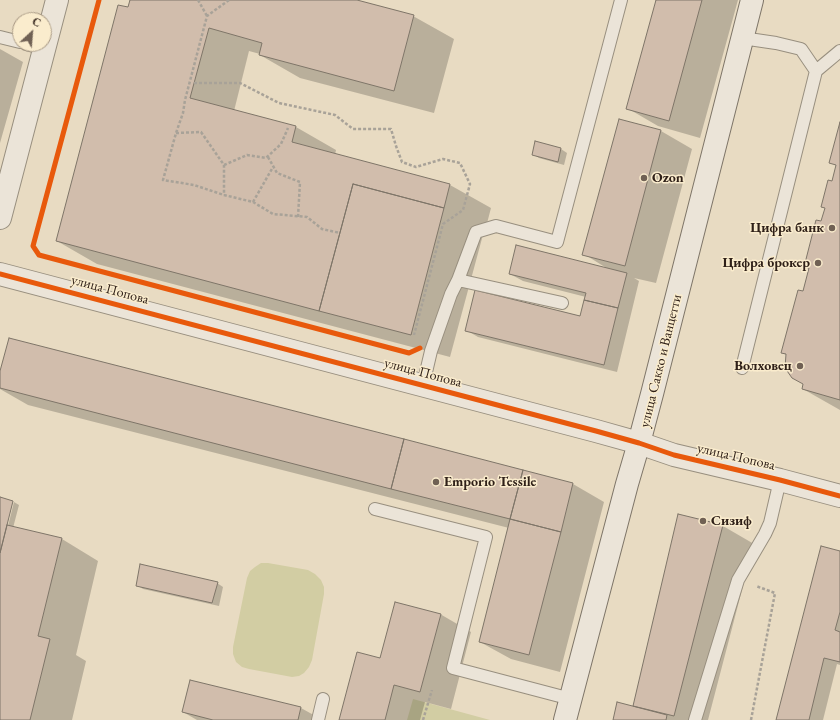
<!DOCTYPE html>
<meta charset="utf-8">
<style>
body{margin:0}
#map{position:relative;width:840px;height:720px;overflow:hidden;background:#e8dbc2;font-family:"EB Garamond",serif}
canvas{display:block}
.north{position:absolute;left:12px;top:12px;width:40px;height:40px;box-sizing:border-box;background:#faeccd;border:1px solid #a99a85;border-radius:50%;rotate:26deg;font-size:11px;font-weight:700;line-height:16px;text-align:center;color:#2f2018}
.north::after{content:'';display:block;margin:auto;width:14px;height:18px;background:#706154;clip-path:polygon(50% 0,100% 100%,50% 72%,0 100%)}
</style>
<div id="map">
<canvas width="840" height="720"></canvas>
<div class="north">С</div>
</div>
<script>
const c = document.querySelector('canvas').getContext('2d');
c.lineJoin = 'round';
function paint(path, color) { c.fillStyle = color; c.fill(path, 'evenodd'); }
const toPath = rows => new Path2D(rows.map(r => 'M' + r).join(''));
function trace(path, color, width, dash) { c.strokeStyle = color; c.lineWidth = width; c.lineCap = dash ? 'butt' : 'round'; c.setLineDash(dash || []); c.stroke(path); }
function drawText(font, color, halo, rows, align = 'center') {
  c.font = font + ' "EB Garamond",serif'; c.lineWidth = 3; c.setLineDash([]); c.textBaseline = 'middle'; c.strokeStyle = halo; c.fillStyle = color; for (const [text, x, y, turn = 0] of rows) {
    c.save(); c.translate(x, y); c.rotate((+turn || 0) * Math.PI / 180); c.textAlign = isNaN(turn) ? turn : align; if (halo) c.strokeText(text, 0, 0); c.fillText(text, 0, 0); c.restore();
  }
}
const green = toPath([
 [261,563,268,563,308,570,315,574,321,580,324,587,324,594,312,660,309,667,304,673,299,676,292,677,249,669,242,667,236,662,233,654,233,647,247,578,250,571,255,567],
 [413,699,490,720,407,720]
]);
const shadow = toPath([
 [131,0,353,0,413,16,454,39,434,113,300,78,260,55,260,54,249,51,234,111,296,127,336,150,335,155,450,185,491,208,485,231,484,231,450,357,97,264,57,241],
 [657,0,738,0,700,138,658,126,627,108],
 [0,49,23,62,0,143],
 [619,120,661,131,692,149,656,283,634,278,639,281,617,372,478,337,466,330,581,318,586,297,523,281,510,274,608,269,584,254],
 [840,126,840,410,803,389,804,384,787,355,782,353,803,292,809,269,805,266,822,222,833,182,837,166,831,162],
 [536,143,561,149,567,153,564,165,539,158,533,154],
 [9,339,573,484,604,502,560,672,511,659,480,642,509,528,28,405,0,389,0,375],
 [0,498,6,526,8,526,14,502,19,505,13,528,62,539,98,561,76,655,86,661,72,720,0,720],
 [679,515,723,526,754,544,708,720,614,720,633,708],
 [840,552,840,665,837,664,823,720,777,720],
 [217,583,223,587,219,606,143,589,137,585],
 [440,614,471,632,451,709,425,702,420,720,340,720,381,659],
 [190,681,301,708,319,718,319,720,197,720,183,712]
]);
const building = toPath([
 [130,0,357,0,414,15,394,91,259,55,262,43,209,28,190,98,296,126,292,142,450,184,444,208,353,184,319,311,56,241,118,5,128,7,130,0],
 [656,0,702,0,669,121,626,109,656,0],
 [619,119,661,130,625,266,582,255,619,119],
 [840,122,840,400,802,389,803,384,792,378,785,368,786,354,781,353,798,290,803,291,809,268,804,267,816,220,821,221,825,208,821,207,828,180,832,181,836,165,829,163,840,122],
 [535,141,561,148,558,162,532,155,535,141],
 [353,184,444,208,411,335,319,311,353,184],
 [516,245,627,273,618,308,584,300,586,293,509,274,516,245],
 [475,290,580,316,584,300,618,308,604,365,465,331,475,290],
 [9,338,404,439,391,489,0,388,0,371,9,338],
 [404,439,523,470,510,519,391,489,404,439],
 [523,470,573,483,561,532,510,519,523,470],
 [0,497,13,501,0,553,0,497],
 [678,514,723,525,674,716,633,706,678,514],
 [510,519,561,532,529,655,479,642,510,519],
 [7,525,62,538,38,636,50,639,30,720,0,720,0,553,7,525],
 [821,546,840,551,840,612,835,630,840,632,840,662,824,658,809,720,776,720,821,546],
 [140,564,218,582,212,603,136,586,140,564],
 [395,602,441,614,420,692,394,685,385,720,339,720,357,652,380,658,395,602],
 [190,680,301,707,298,720,213,720,182,712,190,680],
 [617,702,667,715,666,720,613,720,617,702]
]);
const path = toPath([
 [198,0,207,16],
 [229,0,207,16,185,100,183,113,176,133,163,180,194,185,224,195,253,202,273,214,307,217,322,229,340,233],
 [194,83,240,83,279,103,335,115,353,129,391,129,396,146,402,162,416,167,443,159,460,163,470,184,463,210,443,224,414,335],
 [176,133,201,132,224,165,224,195],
 [268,157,277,173,300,182,298,217],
 [224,165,247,155,266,158,281,144,288,128],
 [253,202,273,167],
 [423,720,432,690],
 [751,720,775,593,756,586]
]);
const lane = toPath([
 [0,37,20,42],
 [742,38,776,43,801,49,816,71],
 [26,44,45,49],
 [458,280,476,232,496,226,557,242,621,0],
 [742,368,816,71,840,51],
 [423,385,431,351,451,294,458,280,562,303],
 [375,509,486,537,453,668,571,699],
 [318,720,323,699],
 [695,720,738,580,765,534,770,523,780,480]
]);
const street = toPath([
 [0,218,57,0],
 [0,274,596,431,639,443,674,455,780,480,840,496]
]);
const secondary = toPath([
 [565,720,627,484,639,443,652,394,752,0]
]);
const cycleway = toPath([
 [99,0,33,246,39,255,409,353,420,348],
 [0,274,596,431,639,443,674,455,780,480,840,496]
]);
const markers = [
 [644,178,4,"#706154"],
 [832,228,4,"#706154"],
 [818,263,4,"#706154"],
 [800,366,4,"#706154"],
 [436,482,4,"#706154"],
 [703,521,4,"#706154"]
];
const poiNames = [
 ["Ozon",652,178],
 ["Цифра банк",824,228,"right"],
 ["Цифра брокер",810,263,"right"],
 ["Волховец",792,366,"right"],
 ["Emporio Tessile",444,482],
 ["Сизиф",711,521]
];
const streetNames = [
 ["улица Попова",110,290,15],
 ["улица Сакко и Ванцетти",661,361,-76],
 ["улица Попова",423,373,15],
 ["улица Попова",736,457,13]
];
paint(green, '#d2cda3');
paint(shadow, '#0003');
paint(building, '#d1bdac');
trace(building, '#7e7568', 1);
trace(lane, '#988f7f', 14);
trace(street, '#988f7f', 24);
trace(secondary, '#7e7568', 24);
trace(path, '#a8a298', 2.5, [3, 2]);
trace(lane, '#ebe4d8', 12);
trace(street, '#ebe4d8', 22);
trace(secondary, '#ebe4d8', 22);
trace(cycleway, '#e8590c', 5);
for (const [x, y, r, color] of markers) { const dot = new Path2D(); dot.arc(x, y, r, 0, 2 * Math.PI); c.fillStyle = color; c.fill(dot); trace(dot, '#faeccd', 1.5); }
drawText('bold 14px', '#2f2018', '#faeccd', poiNames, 'left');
drawText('14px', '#2f2018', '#faeccd', streetNames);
</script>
